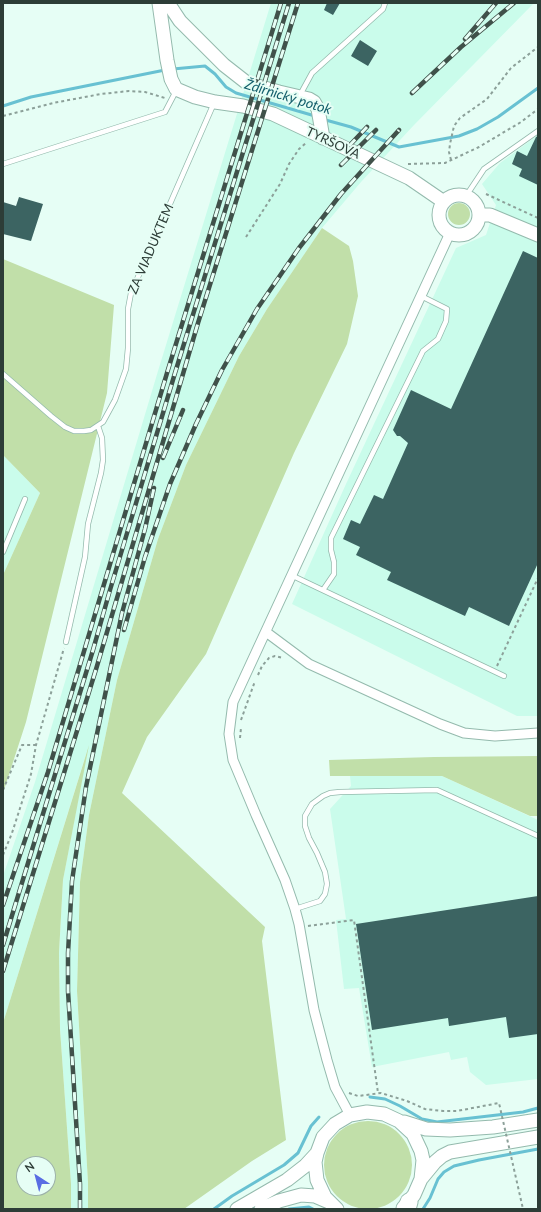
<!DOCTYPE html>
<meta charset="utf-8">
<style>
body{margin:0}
#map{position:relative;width:541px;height:1212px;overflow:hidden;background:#e6fef5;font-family:Lato,sans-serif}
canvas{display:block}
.frame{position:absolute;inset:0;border:4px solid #2d3d37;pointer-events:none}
.north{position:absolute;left:16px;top:1156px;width:40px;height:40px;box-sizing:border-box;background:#e6fef5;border:1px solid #9cb1a9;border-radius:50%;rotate:324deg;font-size:11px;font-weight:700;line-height:16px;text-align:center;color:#2d3d37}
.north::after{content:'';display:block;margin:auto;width:14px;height:18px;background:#596de3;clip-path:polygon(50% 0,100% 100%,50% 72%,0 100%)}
</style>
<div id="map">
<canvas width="541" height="1212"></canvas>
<div class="frame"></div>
<div class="north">N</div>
</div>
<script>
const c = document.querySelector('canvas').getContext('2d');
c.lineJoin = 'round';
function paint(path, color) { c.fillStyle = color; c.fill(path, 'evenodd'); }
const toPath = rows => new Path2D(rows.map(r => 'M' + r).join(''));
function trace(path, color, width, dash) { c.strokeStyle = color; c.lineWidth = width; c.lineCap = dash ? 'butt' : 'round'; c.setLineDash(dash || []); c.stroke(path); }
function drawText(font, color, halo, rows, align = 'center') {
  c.font = font + ' Lato,sans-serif'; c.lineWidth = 4; c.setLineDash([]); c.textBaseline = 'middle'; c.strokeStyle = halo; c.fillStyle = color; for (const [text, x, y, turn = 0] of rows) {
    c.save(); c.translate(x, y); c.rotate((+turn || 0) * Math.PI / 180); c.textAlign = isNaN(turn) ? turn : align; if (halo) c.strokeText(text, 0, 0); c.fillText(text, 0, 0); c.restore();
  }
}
const built = toPath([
 [271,3,534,3,414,125,361,182,322,228,267,309,239,356,186,465,158,539,117,680,89,815,80,882,77,991,88,1183,88,1209,71,1209,71,1184,60,1029,59,953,63,880,87,751,3,1023,3,876,35,782,158,371],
 [538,135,538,716,517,716,292,604,346,484,456,248,486,235,496,205,482,184,500,163],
 [3,455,40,493,3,575],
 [350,776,442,776,538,820,538,1079,486,1085,470,1072,467,1057,451,1060,449,1052,372,1067,359,988,344,989,336,920,346,919,330,809,351,786]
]);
const green = toPath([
 '448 214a11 11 0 1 1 22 0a11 11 0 1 1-22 0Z',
 [322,228,349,246,353,261,358,296,347,344,294,453,206,654,147,737,122,793,265,927,262,941,286,1140,252,1161,184,1209,88,1209,88,1183,77,991,80,882,89,815,117,680,158,539,186,465,239,356,267,309],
 [3,259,114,305,107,393,26,722,3,793,3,575,40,493,3,455],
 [89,745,63,880,59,953,60,1029,71,1184,71,1209,3,1209,3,1023],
 [24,1164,48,1164,48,1188,24,1188],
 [538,756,538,816,530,816,442,776,330,776,329,760,434,757],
 '324 1165a44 44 0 1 1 88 0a44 44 0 1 1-88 0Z'
]);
const stream = toPath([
 [173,69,205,66,215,74,226,87,236,93,315,116],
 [3,106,31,97,165,70],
 [322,119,351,127,399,147,459,136,477,129,498,117,538,88],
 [370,1097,385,1099,400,1106,422,1119,437,1122,523,1112,538,1108],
 [214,1209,232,1196,284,1165,298,1153,311,1126,319,1117],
 [289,1209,309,1207,313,1209],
 [423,1209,430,1198,438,1179,444,1172,454,1166,479,1160,538,1149]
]);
const building = toPath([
 [327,3,340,3,333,15,324,10],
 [360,40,377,51,368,66,351,56],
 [538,136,538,185,519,176,522,169,512,164,517,151,527,156,536,137],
 [19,197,43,204,31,241,3,234,3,202,16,206],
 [523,251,538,258,538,563,509,626,469,607,465,616,387,580,391,572,356,555,360,547,343,539,351,520,360,524,374,495,383,499,408,443,400,436,397,436,393,430,411,390,451,409],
 [538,896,538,1034,509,1038,506,1017,449,1026,448,1018,372,1030,356,924]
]);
const path = toPath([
 [3,116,53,103,101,94,129,91,145,92,165,98],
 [451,160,449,152,450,144,454,126,460,118,487,99,511,68,538,47],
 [408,164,445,163,479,147,521,122,538,109],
 [486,194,538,218],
 [246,237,280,184,289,164,299,149,307,142],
 [497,666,538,578],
 [258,675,262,666,269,658,275,656,283,658],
 [241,720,255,681],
 [240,738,241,728],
 [3,790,22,745,36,745],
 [3,855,12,833,31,774,36,745,64,648],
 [308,926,354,920,378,1093],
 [349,1093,358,1096,381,1093,407,1101]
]);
const lane = toPath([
 [300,95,312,73,383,9,385,3],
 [3,164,165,112,176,91],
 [466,196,484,169,538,131],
 [3,374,51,416,65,427,74,431,84,431,91,430,103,422,115,400,126,369,128,348,128,309,131,293,214,103],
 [3,552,25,499],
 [293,576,504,676],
 [323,590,334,574,334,562,331,550,331,538,423,351,438,339,446,321,447,309,421,296],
 [66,642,85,557,88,524,101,473,103,460,102,438,98,426],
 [295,909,320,901,325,894,327,884,325,872,317,853,309,838,305,826,305,816,312,804,323,796,330,793,340,792,437,790,538,836]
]);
const street = toPath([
 [266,632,309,664,440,724,464,733,495,736,538,733],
 [350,1115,335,1087,327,1060,314,1010,299,924,295,909,285,880,256,815,233,760,229,734,233,702,450,233]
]);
const secondary = toPath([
 [159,3,167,60,171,79,176,89,195,97,215,102,243,106,273,114,409,178,444,202],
 [168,3,180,21,224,65,247,83,279,92,309,99,314,102,318,109,323,138],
 '439 215a20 20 0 1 1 40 0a20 20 0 1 1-40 0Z',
 [479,215,490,215,538,235],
 [404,1122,426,1129,450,1130,493,1127,538,1120],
 [421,1179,435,1162,442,1156,450,1152,538,1137],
 [237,1209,287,1180,305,1166,317,1153],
 [261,1209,279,1201,301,1195,315,1196,329,1202],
 [337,1209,325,1197,317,1180,315,1162,317,1153,323,1137,335,1124,350,1115,367,1112,384,1114,399,1121,413,1134,421,1151,423,1160,421,1179,414,1195,403,1208]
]);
const highway = toPath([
 [407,1209,409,1202]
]);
const rail = toPath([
 [465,39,496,3],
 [412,93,461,47,514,3],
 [349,146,367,127],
 [341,165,376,130],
 [163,458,183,410],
 [124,630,145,557,170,484,196,424,222,370,257,309,299,248,341,194,399,130],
 [3,905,48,772,167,373,281,3],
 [3,945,93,650,110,590,175,373,289,3],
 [3,971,97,666,198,323,298,3],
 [80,1209,80,1184,68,991,68,953,72,881,86,787,122,613,145,529,154,488]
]);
const pathBridge = toPath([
 [407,1101,425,1109,443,1111,457,1111,499,1103,523,1209]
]);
const streetNames = [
 ["TYRŠOVA",333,143,25],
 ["ZA VIADUKTEM",151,249,-67]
];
const waterNames = [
 ["Ždírnický potok",288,97,17]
];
paint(built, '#cafceb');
paint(green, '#c1dfa9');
trace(stream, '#68c1d2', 3);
paint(building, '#3c6462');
trace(lane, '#94baad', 6);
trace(street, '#94baad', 11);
trace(secondary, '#94baad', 15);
trace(highway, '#94baad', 19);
trace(path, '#8ca099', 2, [3, 3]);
trace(lane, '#fff', 4.5);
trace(street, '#fff', 9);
trace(secondary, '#fff', 13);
trace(highway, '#fff', 17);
trace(rail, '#40514a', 4.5);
trace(rail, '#e6fef5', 3, [9]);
trace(pathBridge, '#8ca099', 2, [3, 3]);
drawText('13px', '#2d3d37', '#e6fef5', streetNames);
drawText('italic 14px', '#135e6b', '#e6fef5', waterNames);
</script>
